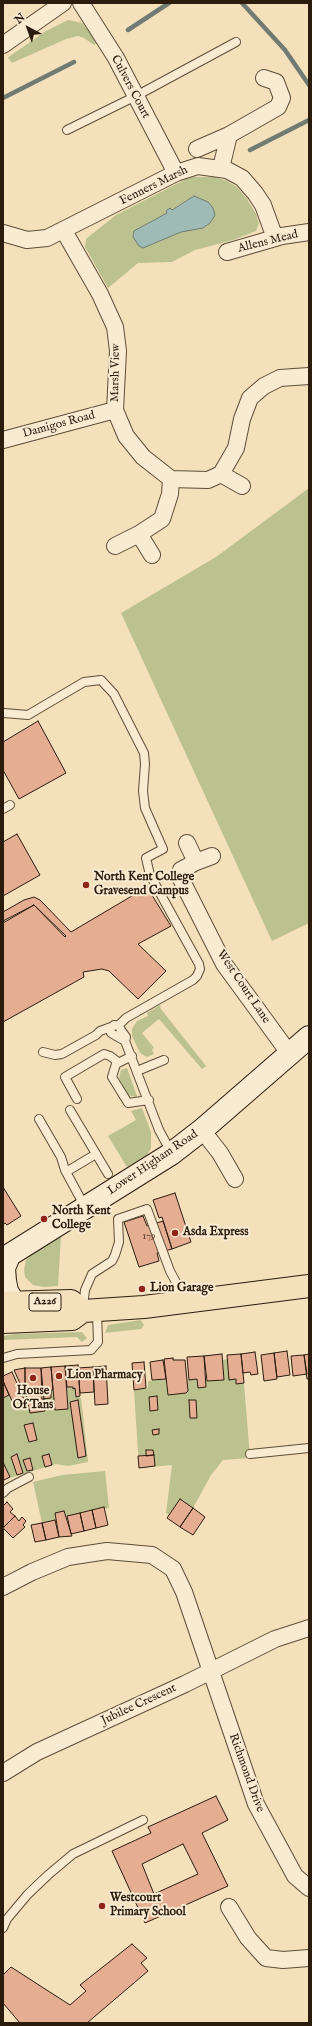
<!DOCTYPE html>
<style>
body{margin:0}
#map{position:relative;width:312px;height:2026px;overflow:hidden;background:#f4e0ba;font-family:"IM FELL English",serif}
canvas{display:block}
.frame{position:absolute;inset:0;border:4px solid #2b1c0e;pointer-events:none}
.north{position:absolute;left:8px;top:8px;width:40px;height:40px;-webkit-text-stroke:3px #f8ebd2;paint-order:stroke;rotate:319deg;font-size:11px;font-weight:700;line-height:16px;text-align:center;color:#2b1c0e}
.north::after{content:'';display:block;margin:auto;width:14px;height:18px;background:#2b1c0e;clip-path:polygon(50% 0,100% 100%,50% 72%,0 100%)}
</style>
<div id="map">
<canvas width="312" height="2026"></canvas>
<div class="frame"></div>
<div class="north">N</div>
</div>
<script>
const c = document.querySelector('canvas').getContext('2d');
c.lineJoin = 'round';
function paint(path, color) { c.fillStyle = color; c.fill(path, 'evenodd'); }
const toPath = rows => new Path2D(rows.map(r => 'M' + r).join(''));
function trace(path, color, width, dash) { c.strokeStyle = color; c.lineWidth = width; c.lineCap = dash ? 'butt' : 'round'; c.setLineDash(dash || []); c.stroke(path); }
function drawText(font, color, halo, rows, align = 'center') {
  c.font = font + ' "IM FELL English",serif'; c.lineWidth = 4; c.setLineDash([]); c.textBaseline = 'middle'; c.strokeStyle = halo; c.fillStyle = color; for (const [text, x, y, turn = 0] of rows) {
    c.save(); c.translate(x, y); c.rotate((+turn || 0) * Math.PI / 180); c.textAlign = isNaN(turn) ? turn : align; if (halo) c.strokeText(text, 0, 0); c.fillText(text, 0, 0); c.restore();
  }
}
const green = toPath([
 [68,20,82,23,98,42,94,45,84,38,78,36,66,39,12,63,8,58,10,56,46,31],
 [190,177,214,177,227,181,237,187,247,199,256,214,259,223,256,231,233,240,195,250,172,262,138,263,108,288,85,247,86,239,116,215],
 [194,196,208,202,215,215,208,225,203,228,185,230,143,248,138,244,133,234,134,231,168,213,170,208,171,210],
 [309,488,309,923,272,941,121,613,216,557],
 [160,1005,161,1009,206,1066,202,1069,159,1019,142,1033,154,1048,152,1050,154,1054,147,1057,140,1053,132,1036,132,1029,137,1021,148,1016,147,1013],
 [127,1068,137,1096,136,1097,128,1095,119,1078,121,1070],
 [142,1108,151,1132,151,1148,147,1155,127,1167,108,1136,136,1120,131,1111],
 [61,1236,58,1286,44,1287,33,1285,25,1277,24,1270,26,1260,36,1250],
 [141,1320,144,1325,141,1329,105,1333,108,1325],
 [82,1332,87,1338,82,1342,77,1337,3,1340,3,1336,15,1334],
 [227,1359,229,1379,236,1379,236,1384,244,1383,250,1458,223,1460,211,1475,193,1508,169,1515,166,1513,172,1465,139,1468,134,1390,148,1388,148,1381,166,1379,168,1395,188,1391,187,1380,197,1379,198,1387,206,1387,205,1379,207,1381,224,1380,223,1360],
 [67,1387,73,1387,75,1388,76,1396,81,1398,88,1462,68,1466,56,1464,3,1480,3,1398,9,1395,13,1403,24,1399,23,1390,25,1389,30,1412,44,1411,42,1399,51,1398,51,1390,53,1390,55,1410,68,1409],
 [105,1471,109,1508,66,1516,64,1511,55,1513,56,1519,42,1523,33,1482,62,1475]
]);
const water = toPath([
 [194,196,208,202,213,208,215,215,210,223,203,228,181,232,143,248,139,246,133,237,134,231,167,213,166,211,170,208,172,210,194,196]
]);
const stream = toPath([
 [242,3,285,50,309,85],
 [128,30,169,3],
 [3,98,74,62],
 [250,150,309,120]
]);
const building = toPath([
 [38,721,66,773,19,799,3,770,3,742,38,721],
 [17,834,40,875,3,896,3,842,17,834],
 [147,887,171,926,138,944,166,971,138,999,109,971,102,969,83,972,84,977,3,1022,3,923,34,905,3,921,3,912,24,900,34,897,40,900,71,932,147,887],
 [34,905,66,936,65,937,34,905],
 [3,1187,21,1216,7,1225,5,1223,3,1224,3,1187],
 [175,1193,191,1242,172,1249,162,1217,159,1218,153,1200,175,1193],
 [143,1216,147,1226,163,1221,172,1249,157,1253,159,1261,139,1267,124,1222,143,1216],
 [287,1351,290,1375,277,1377,274,1353,287,1351],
 [255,1352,258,1374,251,1375,250,1372,243,1373,241,1354,255,1352],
 [274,1353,277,1379,264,1381,261,1355,274,1353],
 [222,1354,224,1380,207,1381,204,1356,222,1354],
 [241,1354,244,1383,236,1384,236,1379,229,1380,227,1355,241,1354],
 [309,1354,309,1379,307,1379,304,1355,309,1354],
 [304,1355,307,1374,293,1376,291,1356,304,1355],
 [204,1356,206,1387,198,1388,197,1379,189,1380,187,1357,204,1356],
 [173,1358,173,1360,185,1360,188,1391,186,1393,168,1395,164,1359,173,1358],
 [163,1360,166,1379,152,1380,150,1362,163,1360],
 [144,1362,146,1388,134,1390,132,1363,144,1362],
 [78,1365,80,1396,76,1397,75,1388,73,1389,73,1387,67,1387,65,1366,78,1365],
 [65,1366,68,1409,55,1410,51,1367,65,1366],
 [106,1366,108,1404,95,1405,93,1367,106,1366],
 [51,1367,53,1390,51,1390,51,1398,42,1399,41,1368,51,1367],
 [93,1367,94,1392,80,1393,78,1368,93,1367],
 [25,1368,25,1389,23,1390,14,1370,25,1368],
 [25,1368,41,1368,45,1411,30,1413,25,1389,25,1368],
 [12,1372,24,1399,13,1403,3,1381,3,1376,12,1372],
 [3,1381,9,1395,3,1398,3,1381],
 [157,1396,158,1410,150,1411,149,1397,157,1396],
 [78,1400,86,1456,78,1458,70,1402,78,1400],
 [189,1400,196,1400,197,1418,190,1418,189,1400],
 [33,1423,37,1440,29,1442,24,1425,33,1423],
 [159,1429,159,1434,153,1435,152,1430,159,1429],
 [146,1450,153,1450,154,1455,146,1456,146,1450],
 [17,1454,23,1473,17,1475,11,1457,17,1454],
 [49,1454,52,1465,45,1467,42,1456,49,1454],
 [154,1455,155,1466,139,1468,138,1456,154,1455],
 [30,1458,33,1470,27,1471,23,1460,30,1458],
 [3,1462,10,1477,4,1480,3,1478,3,1462],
 [180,1499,193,1508,180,1527,167,1518,180,1499],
 [7,1502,13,1509,10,1512,15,1516,3,1528,3,1506,7,1502],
 [104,1507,108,1525,96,1528,92,1510,104,1507],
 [193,1508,205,1517,193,1535,180,1527,193,1508],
 [92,1510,96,1528,84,1531,80,1513,92,1510],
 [64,1511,72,1536,59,1537,55,1513,64,1511],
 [80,1513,84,1531,71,1534,67,1516,80,1513],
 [15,1516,19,1521,22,1517,26,1521,23,1525,25,1527,13,1538,3,1528,15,1516],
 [55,1520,59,1537,46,1540,42,1523,55,1520],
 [42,1523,46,1540,35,1542,31,1525,42,1523],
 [216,1796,228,1820,202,1833,228,1886,145,1923,112,1851,151,1833,148,1827,216,1796],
 [183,1844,198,1874,154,1894,142,1864,183,1844],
 [132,1944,147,1958,141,1963,148,1971,87,2023,20,2023,3,2003,3,1975,11,1967,70,2005,86,1991,80,1985,132,1944]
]);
const lane = toPath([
 [67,130,136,96,236,42],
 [4,713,28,715,84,682,101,680,114,694,144,753,145,764,143,791,145,808,163,849,146,858,150,875,199,964,200,969,197,976,193,980,126,1018,118,1026],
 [3,809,10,805],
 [121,1030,126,1037,125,1041,159,1130,171,1152],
 [116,1036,120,1034,121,1030,119,1026,114,1025,110,1029,111,1033,125,1041],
 [43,1052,55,1055,62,1054,96,1035,100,1031,111,1027],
 [132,1056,116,1064,112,1077,128,1103,149,1100],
 [137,1071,164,1060],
 [77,1099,65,1077,104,1054,110,1056,118,1062],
 [70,1110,108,1174],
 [39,1119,61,1157,65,1170,85,1207],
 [66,1172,96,1154],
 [83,1307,85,1290,92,1274,112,1261,115,1255,119,1242,118,1219,147,1209,170,1271,178,1286,181,1301],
 [3,1358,17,1354,91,1350,98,1342,97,1312],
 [250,1454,309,1448],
 [3,1493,8,1488,29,1477],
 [3,1928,7,1919,28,1894,48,1875,73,1854,143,1820]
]);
const street = toPath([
 [81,3,116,58,176,173],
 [3,45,63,3],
 [197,149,229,135,278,107,282,98,276,82,264,78],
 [221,168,229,135],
 [64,231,100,294,115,327,118,351,115,410,126,436,143,457,171,479,208,480,221,474,236,448,242,419,250,398,264,386,280,378,309,376],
 [3,233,27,240,47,238,176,173,198,166,227,170,242,178,255,193,263,205,275,238],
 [227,252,282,236,309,232],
 [3,440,115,410],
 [221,474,242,486],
 [139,534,152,555],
 [115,546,139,534,162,519,170,494,171,479],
 [187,843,196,862,181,870,180,877,224,964,289,1053],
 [196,862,212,856],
 [202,1130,220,1153,235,1179],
 [3,1587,32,1572,68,1557,107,1551,152,1555,173,1569,184,1592,256,1804,295,1876,309,1888],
 [3,1773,37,1752,185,1684,275,1639,309,1628],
 [229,1907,248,1938,266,1958,283,1960,309,1958]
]);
const secondary = toPath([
 [9,1256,4,1268,5,1281,7,1291,14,1303],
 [3,1259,171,1154,202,1130,309,1037]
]);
const primary = toPath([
 [3,1303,71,1301,83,1311],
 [3,1322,72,1319,83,1311,144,1307,309,1286]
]);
const markers = [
 [86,885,4,"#8f2418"],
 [44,1219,4,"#8f2418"],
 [175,1233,4,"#8f2418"],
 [142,1289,4,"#8f2418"],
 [59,1376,4,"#8f2418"],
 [33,1378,4,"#8f2418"],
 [102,1906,4,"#8f2418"]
];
const numberNames = [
 ["179",149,1237]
];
const shields = [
 [45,1302,32]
];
const shieldNames = [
 ["A226",45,1302]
];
const streetNames = [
 ["Culvers Court",130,87,62],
 ["Fenners Marsh",154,186,-26],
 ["Allens Mead",268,242,-14],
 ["Marsh View",116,373,-89],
 ["Damigos Road",59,425,-15],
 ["West Court Lane",243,987,56],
 ["Lower Higham Road",153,1163,-34],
 ["Jubilee Crescent",139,1705,-25],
 ["Richmond Drive",246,1773,70]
];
const poiNames = [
 ["North Kent College",94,878],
 ["Gravesend Campus",94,892],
 ["North Kent",52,1212],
 ["College",52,1226],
 ["Asda Express",183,1233],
 ["Lion Garage",150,1289],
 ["Lion Pharmacy",67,1376],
 ["House",33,1392,"center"],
 ["Of Tans",33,1406,"center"],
 ["Westcourt",110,1899],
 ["Primary School",110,1913]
];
paint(green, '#bcc28f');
paint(water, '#9ebbb6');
trace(water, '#707b73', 1);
trace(stream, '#707b73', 4.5);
paint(building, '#e5ad91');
trace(building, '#2b1c0e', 1);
trace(lane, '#5d4d39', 10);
trace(street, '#5d4d39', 18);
trace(secondary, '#2b1c0e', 24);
trace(primary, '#2b1c0e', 24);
trace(lane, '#f8ebd2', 8);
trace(street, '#f8ebd2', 16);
trace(secondary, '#f8ebd2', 22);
trace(primary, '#f4e0ba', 22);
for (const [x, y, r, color] of markers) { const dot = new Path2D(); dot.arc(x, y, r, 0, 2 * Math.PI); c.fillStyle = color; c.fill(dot); trace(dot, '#f8ebd2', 1.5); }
drawText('10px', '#5a402f', null, numberNames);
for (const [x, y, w] of shields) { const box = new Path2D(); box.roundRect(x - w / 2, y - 9, w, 18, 3); c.fillStyle = '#f8ebd2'; c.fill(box); trace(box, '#2b1c0e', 1); }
drawText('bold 11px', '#2b1c0e', null, shieldNames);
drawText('12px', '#2b1c0e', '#f8ebd2', streetNames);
drawText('bold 12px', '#2b1c0e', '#f8ebd2', poiNames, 'left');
</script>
